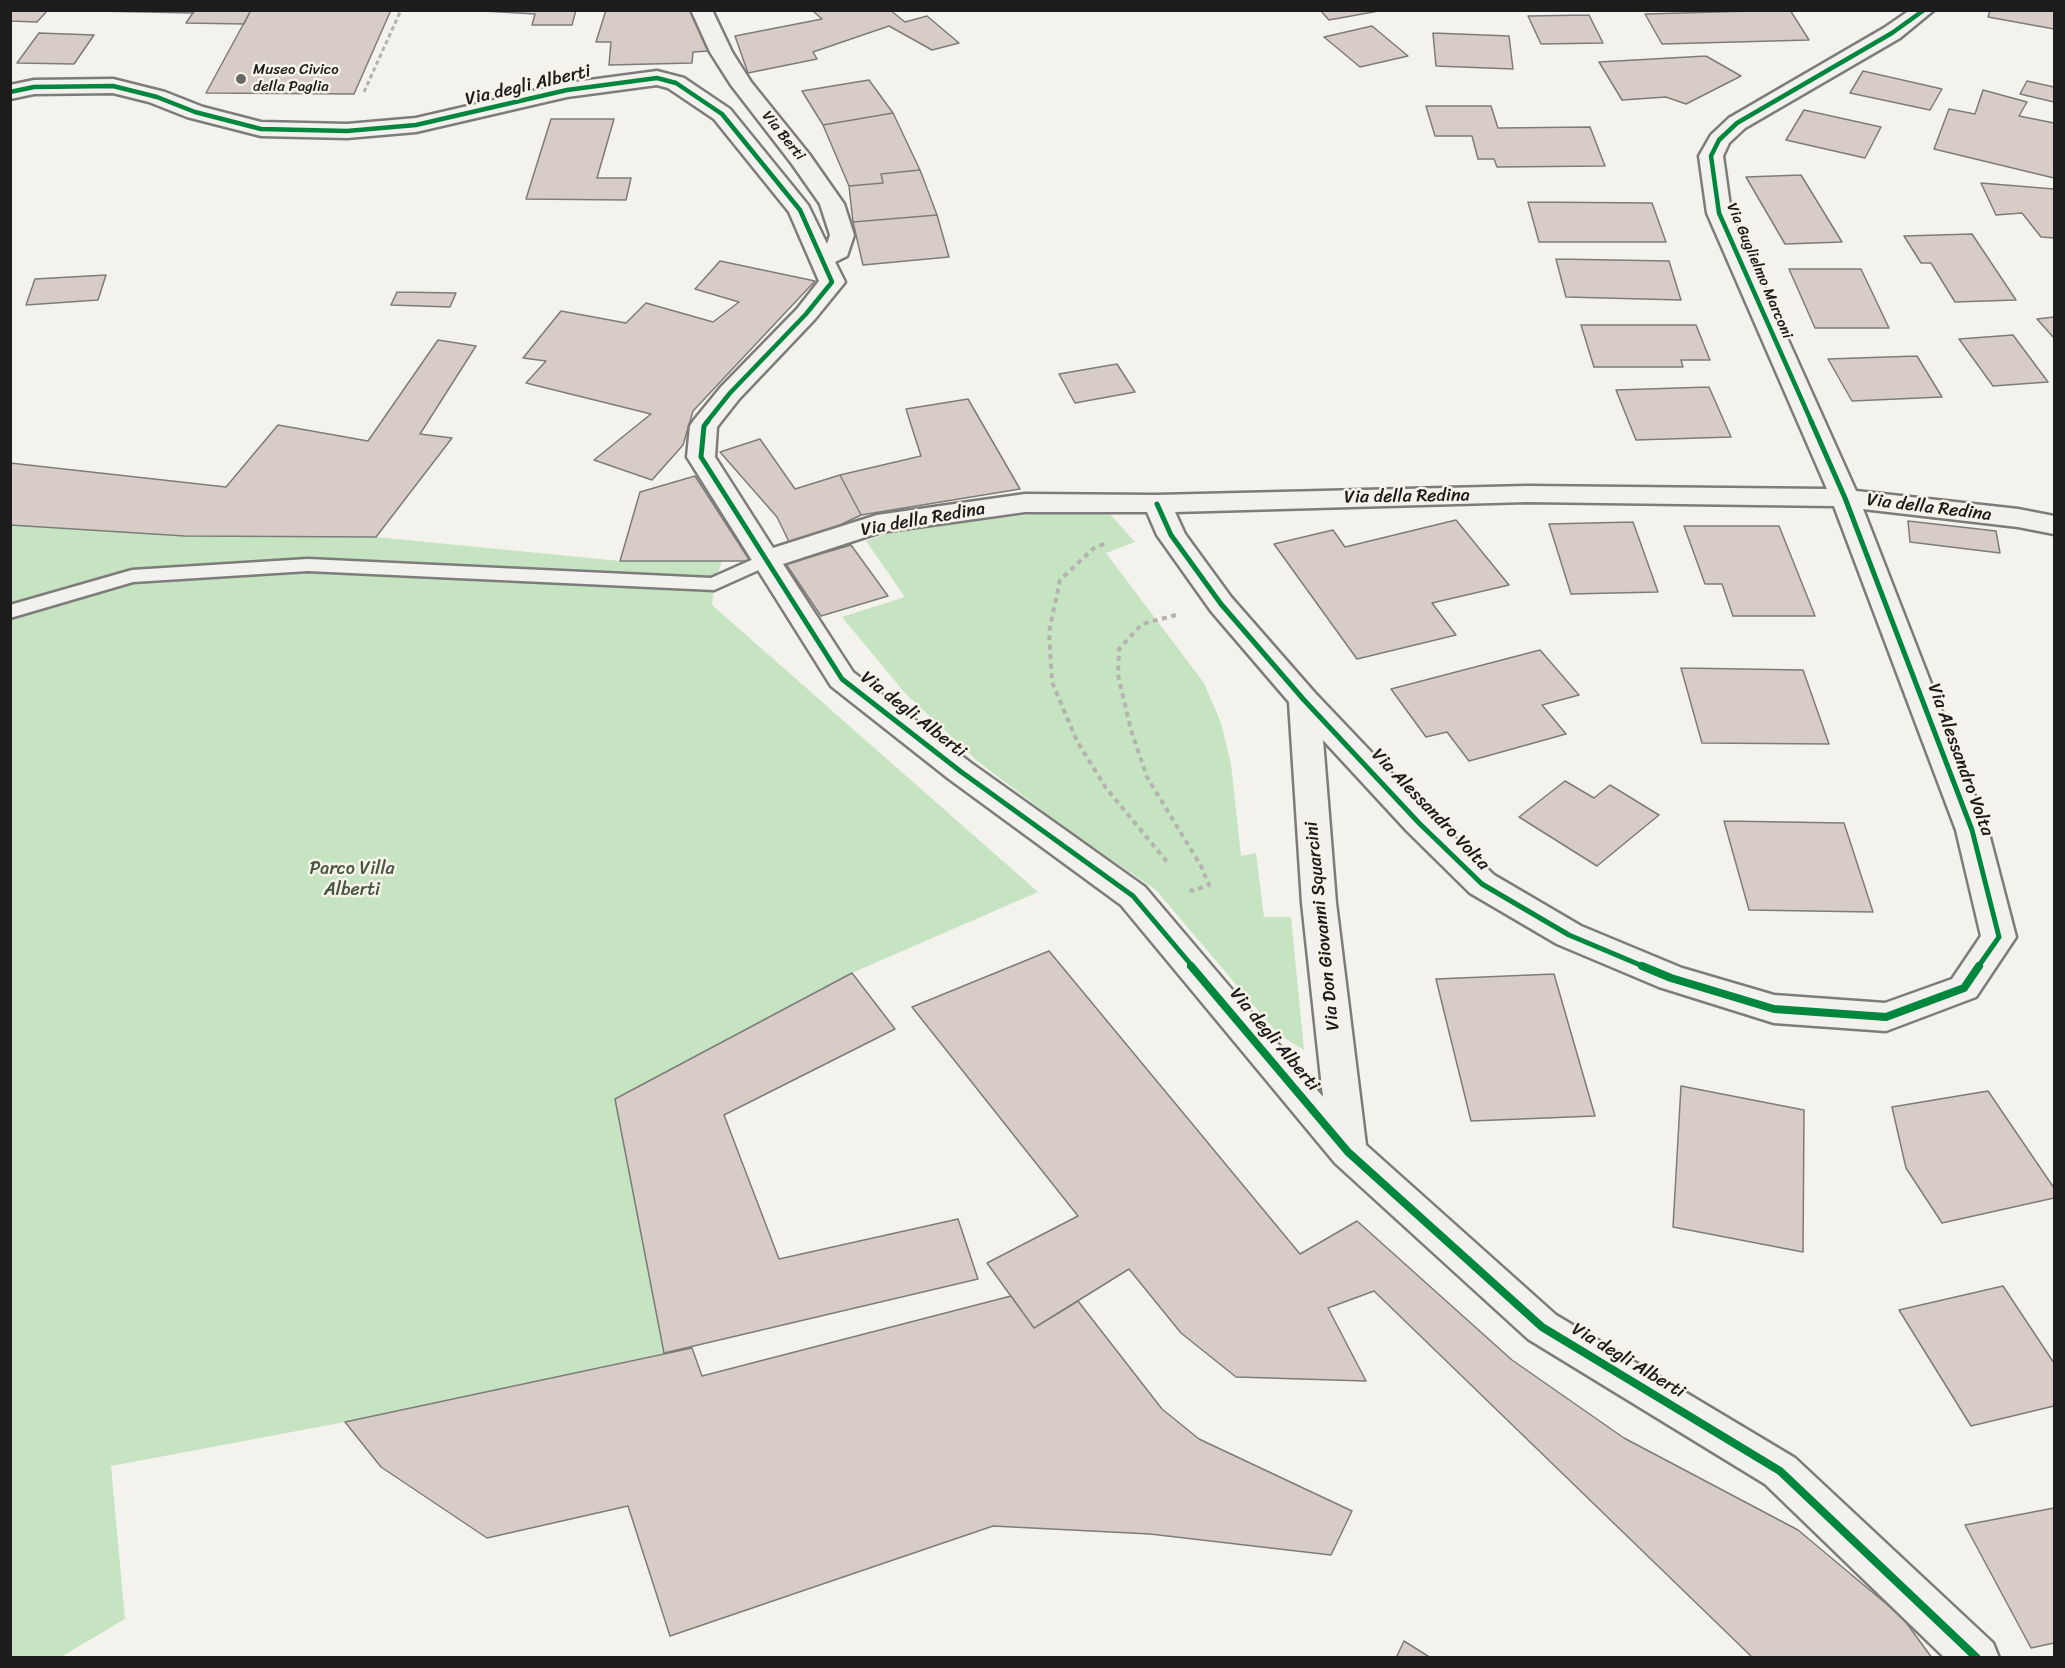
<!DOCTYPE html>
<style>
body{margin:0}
#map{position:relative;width:2065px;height:1668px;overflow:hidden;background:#f4f2ec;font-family:Sriracha,sans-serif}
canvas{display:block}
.frame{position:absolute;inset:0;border:12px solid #1c1c1c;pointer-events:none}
</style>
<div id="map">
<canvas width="2065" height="1668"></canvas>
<div class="frame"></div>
</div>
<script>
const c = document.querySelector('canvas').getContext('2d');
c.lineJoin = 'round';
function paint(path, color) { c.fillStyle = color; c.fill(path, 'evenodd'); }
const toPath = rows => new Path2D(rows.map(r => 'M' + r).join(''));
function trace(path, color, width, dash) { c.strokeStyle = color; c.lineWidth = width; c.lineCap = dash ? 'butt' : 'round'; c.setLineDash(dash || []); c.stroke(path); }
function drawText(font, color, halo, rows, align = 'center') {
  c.font = font + ' Sriracha,sans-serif'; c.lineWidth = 5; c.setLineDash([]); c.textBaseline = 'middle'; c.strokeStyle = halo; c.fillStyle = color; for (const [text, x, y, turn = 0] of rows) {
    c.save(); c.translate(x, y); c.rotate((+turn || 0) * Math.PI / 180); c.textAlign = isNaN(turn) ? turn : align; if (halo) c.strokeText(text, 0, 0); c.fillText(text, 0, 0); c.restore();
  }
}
const green = toPath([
 [1049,512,1109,513,1135,542,1106,553,1204,683,1221,723,1231,764,1241,856,1256,853,1264,917,1291,917,1304,1050,1278,1034,1156,890,1068,830,976,760,904,692,842,617,905,597,866,541,891,532],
 [10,525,185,536,376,537,620,561,722,561,714,584,712,605,1038,892,852,973,615,1099,664,1353,345,1422,111,1466,125,1619,59,1658,10,1657]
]);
const building = toPath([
 [10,10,48,10,37,22,10,21,10,10],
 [48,10,195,10,193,13,48,10],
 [195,10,251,10,244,24,186,23,195,10],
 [251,10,391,10,354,94,206,93,251,10],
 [466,10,576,10,572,25,532,25,535,14,466,10],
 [606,10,694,10,709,51,693,52,692,63,609,65,611,42,596,42,606,10],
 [812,10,890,10,905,22,927,16,959,43,932,50,889,26,813,52,817,59,748,73,735,36,822,19,812,10],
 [1320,10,1384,10,1329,20,1320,10],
 [1790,10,1809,40,1662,44,1645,14,1790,10],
 [1990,10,2054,10,2054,29,1988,17,1990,10],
 [1589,15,1603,43,1541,44,1528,16,1589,15],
 [1372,26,1408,56,1360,67,1324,37,1372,26],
 [39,33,94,35,74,64,17,63,39,33],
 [1433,33,1509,36,1513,69,1436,66,1433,33],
 [1706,56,1741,76,1686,104,1666,97,1622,100,1599,62,1706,56],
 [1863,71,1942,89,1930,110,1850,93,1863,71],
 [869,80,893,113,823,125,802,91,869,80],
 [2027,81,2054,87,2054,102,2020,94,2027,81],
 [1983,90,2027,102,2019,116,2054,123,2054,178,1934,149,1949,109,1975,114,1983,90],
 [1426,106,1491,106,1498,128,1590,127,1605,166,1497,167,1494,159,1478,159,1472,136,1435,136,1426,106],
 [1804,110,1881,127,1865,158,1786,140,1804,110],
 [893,113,920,170,881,174,883,183,849,186,823,125,893,113],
 [551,119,614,119,597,178,631,178,626,200,526,199,551,119],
 [920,170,937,215,853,222,849,186,883,183,881,174,920,170],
 [1801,175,1842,242,1785,244,1746,177,1801,175],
 [1981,183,2054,189,2054,238,2041,237,2022,213,1996,215,1981,183],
 [1528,202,1652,203,1666,242,1539,242,1528,202],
 [937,215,949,257,863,265,853,222,937,215],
 [1972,234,2016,300,1955,302,1931,263,1921,263,1904,236,1972,234],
 [1556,259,1669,261,1681,300,1566,297,1556,259],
 [720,261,815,281,693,411,683,445,652,480,594,460,651,414,526,383,546,361,523,358,561,311,626,323,646,303,713,322,739,302,695,289,720,261],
 [1789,269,1861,269,1889,328,1815,328,1789,269],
 [106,275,98,300,26,305,35,279,106,275],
 [397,292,456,293,450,307,391,305,397,292],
 [2054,317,2054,338,2037,319,2054,317],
 [1581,325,1696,325,1710,360,1681,360,1683,367,1594,367,1581,325],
 [2013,335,2048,382,1993,386,1959,339,2013,335],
 [438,340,476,346,420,434,452,438,376,537,185,536,10,525,10,463,226,487,278,425,368,441,438,340],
 [1917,356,1942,397,1852,401,1828,359,1917,356],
 [1117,364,1135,392,1075,403,1059,374,1117,364],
 [1709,387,1731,437,1636,440,1616,390,1709,387],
 [968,399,1020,489,861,515,840,475,921,456,906,409,968,399],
 [760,439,795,489,840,475,861,515,792,548,777,517,720,452,760,439],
 [695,476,750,561,620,561,640,492,695,476],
 [1456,520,1509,585,1432,603,1456,635,1357,659,1274,544,1333,530,1345,547,1456,520],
 [1908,521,1996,531,2000,553,1910,542,1908,521],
 [1633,522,1658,592,1571,594,1549,524,1633,522],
 [1684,526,1779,526,1815,616,1733,616,1722,584,1705,584,1684,526],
 [851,545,888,596,821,616,786,564,851,545],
 [1540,650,1579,695,1542,705,1566,734,1469,761,1447,732,1426,737,1391,689,1540,650],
 [1681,668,1803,670,1829,744,1702,743,1681,668],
 [1565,781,1594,798,1610,785,1659,815,1597,866,1519,817,1565,781],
 [1724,821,1844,823,1873,912,1749,910,1724,821],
 [1049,951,1300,1254,1357,1221,1512,1360,1624,1438,1798,1530,1902,1617,1932,1658,1753,1658,1374,1291,1328,1308,1366,1381,1236,1377,1181,1333,1129,1269,1034,1328,987,1263,1078,1216,912,1007,1049,951],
 [852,973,895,1029,724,1115,779,1259,958,1219,978,1279,664,1353,615,1099,852,973],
 [1554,974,1595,1116,1471,1121,1436,979,1554,974],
 [1681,1086,1804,1110,1803,1252,1673,1227,1681,1086],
 [1988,1091,2054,1188,2054,1198,1942,1223,1906,1168,1892,1107,1988,1091],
 [2003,1286,2054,1363,2054,1406,1971,1426,1899,1310,2003,1286],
 [1011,1296,1034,1328,1078,1301,1162,1409,1199,1439,1352,1511,1331,1555,1150,1534,993,1526,670,1636,628,1506,487,1538,381,1467,345,1422,692,1348,702,1376,1011,1296],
 [2054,1508,2054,1643,2031,1648,1965,1525,2054,1508],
 [1404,1641,1431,1658,1396,1658,1404,1641]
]);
const pathFar1 = toPath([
 [364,92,401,10]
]);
const path = toPath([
 [1104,544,1095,547,1060,580,1049,632,1052,682,1077,741,1106,788,1168,863],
 [1176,615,1142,624,1119,649,1118,675,1131,730,1147,777,1201,866,1209,885,1192,891,1190,889]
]);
const lane = toPath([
 [765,554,772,556,775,560,772,564,714,590,308,571,133,582,10,618,10,605,132,570,308,559,711,578,765,554]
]);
const street = toPath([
 [691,10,712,10,732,52,751,82,809,154,844,204,854,235,847,256,835,262,845,282,841,287,815,319,739,399,717,427,715,457,773,548,877,515,1025,494,1157,495,1527,486,1827,489,1707,213,1699,156,1711,135,1729,118,1884,28,1910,10,1934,10,1900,38,1745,128,1729,143,1723,156,1731,213,1856,491,2018,509,2054,516,2054,534,2018,527,1863,509,1988,830,2016,937,1976,997,1886,1031,1774,1023,1659,987,1557,944,1470,893,1407,831,1323,740,1336,903,1366,1145,1556,1315,1795,1458,1993,1643,1999,1658,1945,1658,1765,1484,1528,1339,1335,1163,1121,905,949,779,831,686,687,457,690,426,694,420,721,387,797,309,819,281,789,212,714,119,668,88,657,85,567,97,416,132,347,138,261,136,187,117,149,102,113,93,34,94,10,99,10,85,34,80,113,79,165,92,203,107,261,122,347,124,416,118,567,83,657,71,684,78,730,109,808,205,827,244,830,235,820,204,792,164,731,85,710,52,691,10],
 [1527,502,1834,506,1956,830,1981,936,1952,979,1885,1003,1774,995,1682,968,1581,926,1494,875,1431,815,1315,693,1231,597,1185,534,1175,512,1527,502],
 [1025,512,1147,512,1157,535,1211,611,1289,702,1302,903,1323,1097,1145,887,971,763,853,672,783,564,881,532,1025,512]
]);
const cyclewayFar2 = toPath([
 [10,92,34,87,113,86,157,97,195,112,261,129,347,131,416,125,567,90,657,78,676,83,722,114,800,210,832,282,806,314,730,393,706,423],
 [1812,423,1719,213,1711,156,1719,140,1737,123,1892,33,1924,10]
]);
const cyclewayFar1 = toPath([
 [708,421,704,426,701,457,842,679,960,771,1133,896,1193,967],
 [1811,421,1845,498,1972,830,1999,937,1978,967],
 [1157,504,1171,535,1221,604,1304,700,1419,823,1482,884,1569,935,1645,967]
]);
const cycleway = toPath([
 [1191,966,1348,1152,1542,1327,1780,1471,1977,1658],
 [1642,966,1671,978,1774,1009,1886,1017,1964,988,1979,966]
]);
const markers = [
 [241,79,6,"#686765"]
];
const farPoinames = [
 ["Museo Civico",253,70],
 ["della Paglia",253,87]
];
const farStreetnames = [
 ["Via Berti",783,136,51],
 ["Via Guglielmo Marconi",1759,271,67]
];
const streetNames = [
 ["Via degli Alberti",528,86,-13],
 ["Via della Redina",1407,497,-1],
 ["Via della Redina",1929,508,7],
 ["Via della Redina",923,520,-10],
 ["Via degli Alberti",913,715,38],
 ["Via Alessandro Volta",1960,760,70],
 ["Via Alessandro Volta",1430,810,46],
 ["Via Don Giovanni Squarcini",1323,926,-96],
 ["Via degli Alberti",1274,1040,50],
 ["Via degli Alberti",1628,1361,31]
];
const parkNames = [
 ["Parco Villa",352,869],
 ["Alberti",352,890]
];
paint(green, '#c6e4c1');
paint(building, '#d8cdc6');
trace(building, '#7d7c7a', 1.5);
trace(lane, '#7d7c7a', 5);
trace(street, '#7d7c7a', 5);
trace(pathFar1, '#b4b3b0', 3, [4.5, 3]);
trace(path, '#b4b3b0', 4, [5, 4.5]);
paint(lane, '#f2f1ed');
paint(street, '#f2f1ed');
trace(cyclewayFar2, '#00873e', 4.5);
trace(cyclewayFar1, '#00873e', 5);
trace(cycleway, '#00873e', 8);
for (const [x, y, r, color] of markers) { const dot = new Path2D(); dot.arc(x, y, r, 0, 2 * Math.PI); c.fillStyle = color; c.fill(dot); trace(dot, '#f7f3e8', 2); }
drawText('15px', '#1c1c1c', '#f7f3e8', farPoinames, 'left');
drawText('15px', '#1c1c1c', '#f7f3e8', farStreetnames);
drawText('18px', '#1c1c1c', '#f7f3e8', streetNames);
drawText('18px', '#445543', '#f7f3e8', parkNames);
</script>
